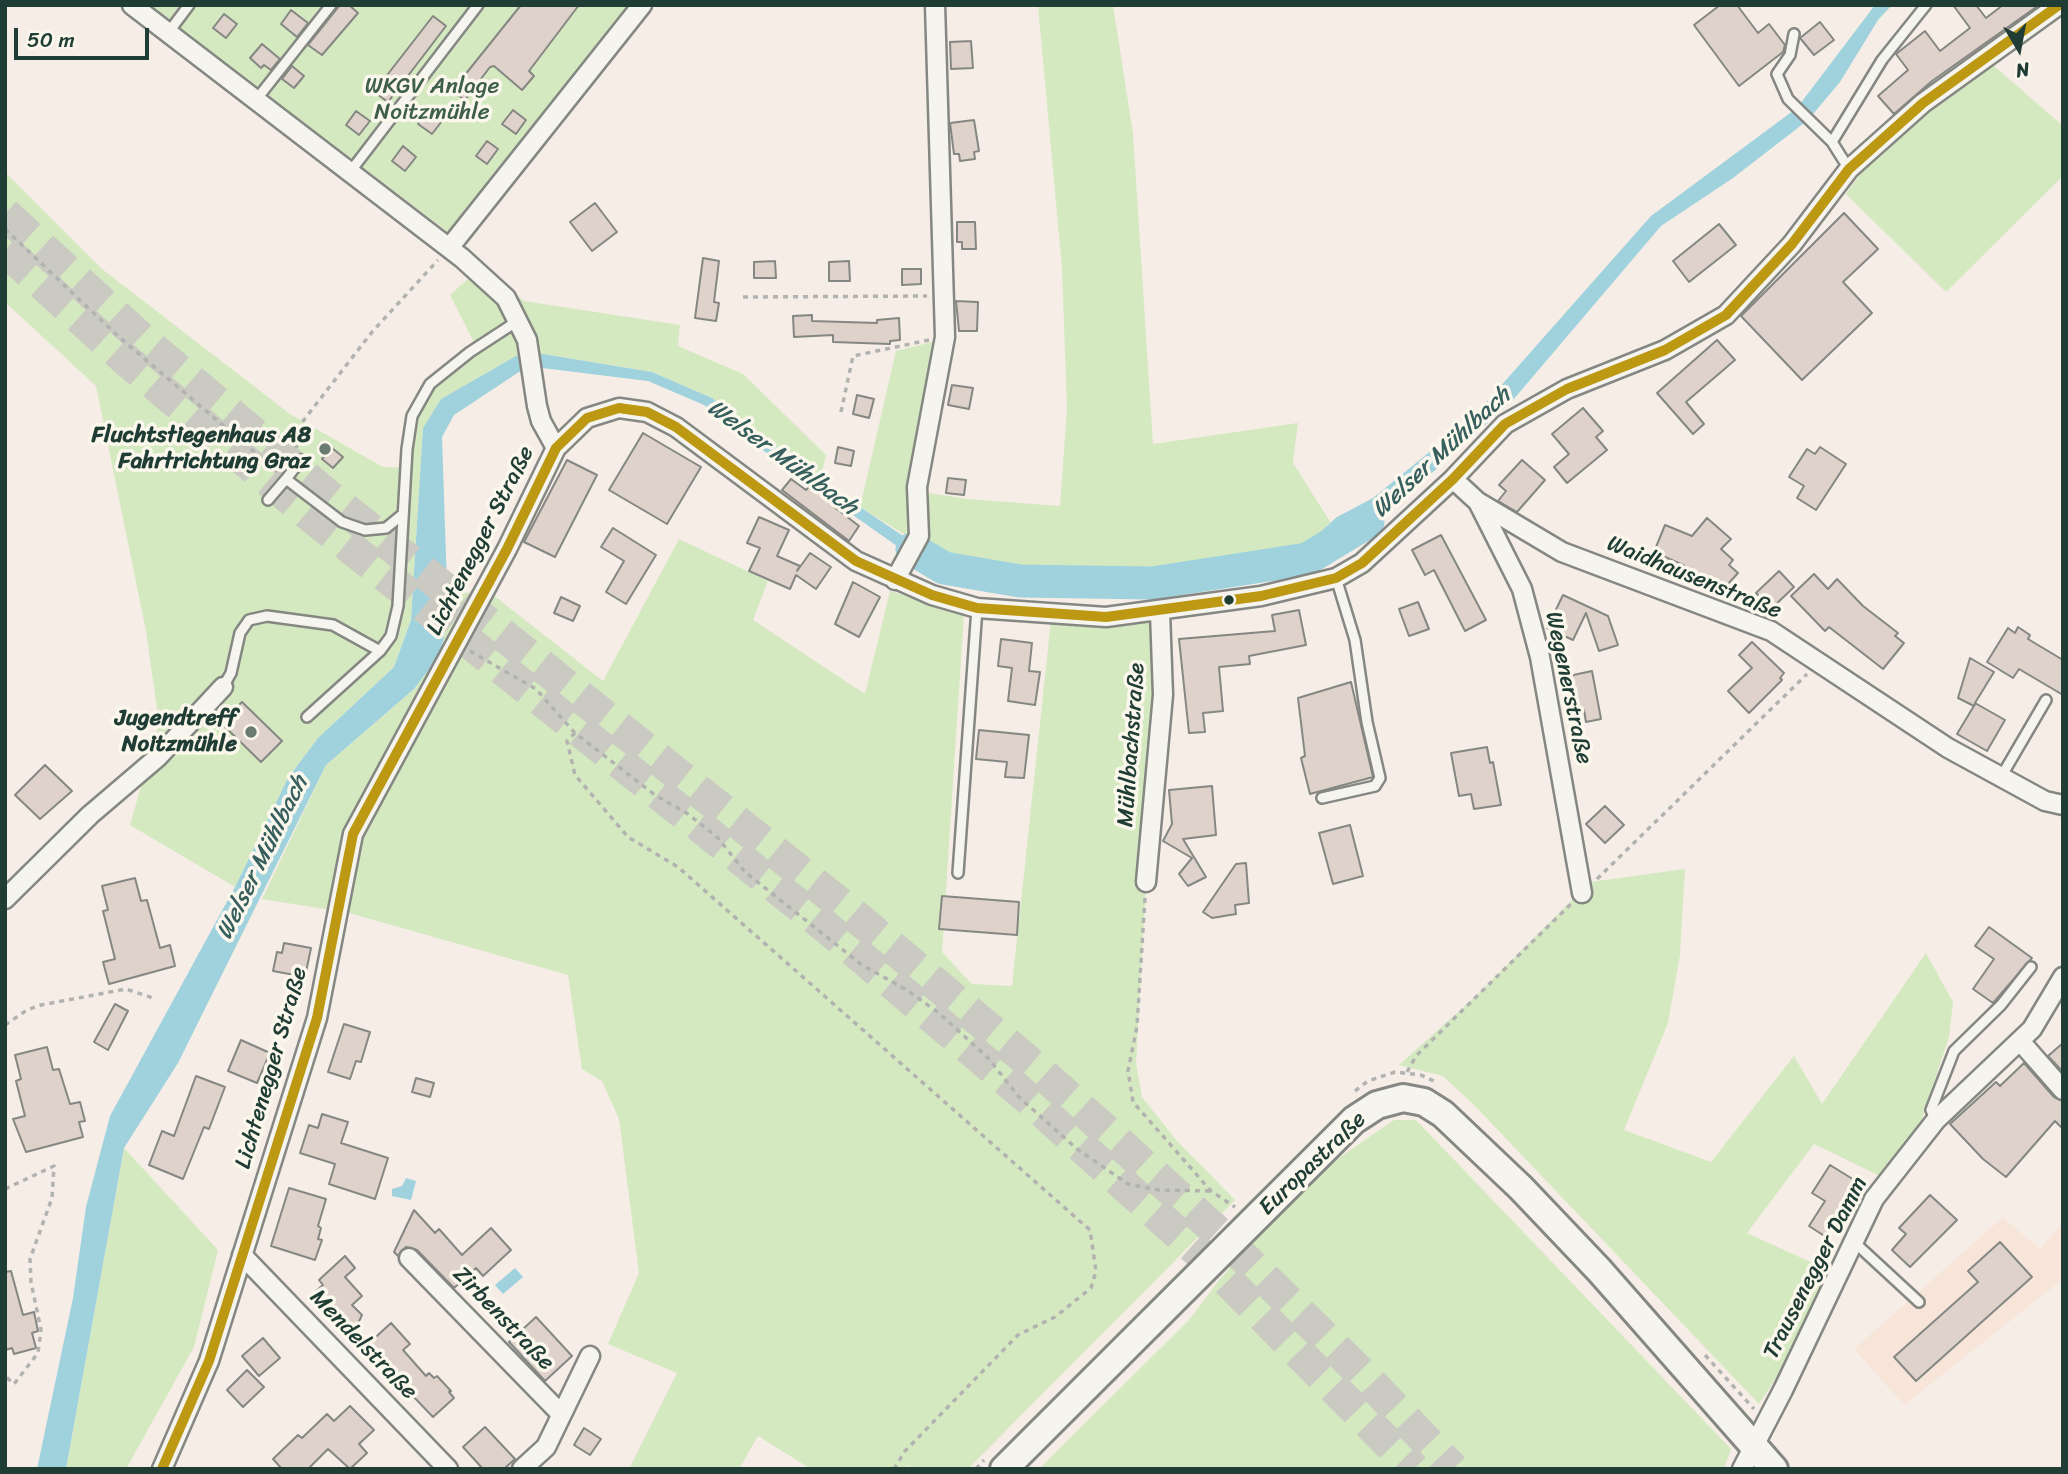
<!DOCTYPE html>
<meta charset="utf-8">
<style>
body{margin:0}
#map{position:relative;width:2068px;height:1474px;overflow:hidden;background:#f5ede6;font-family:Sriracha,sans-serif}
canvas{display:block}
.frame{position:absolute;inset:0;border:7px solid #1f3d34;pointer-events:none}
.north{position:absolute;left:1984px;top:14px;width:70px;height:70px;-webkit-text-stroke:5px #fbf7ec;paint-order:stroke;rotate:170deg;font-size:19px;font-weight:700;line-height:28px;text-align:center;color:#1f3d34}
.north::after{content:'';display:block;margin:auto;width:24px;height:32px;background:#1f3d34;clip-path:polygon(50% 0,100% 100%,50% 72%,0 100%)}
.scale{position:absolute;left:14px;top:28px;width:135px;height:32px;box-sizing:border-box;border:4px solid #1f3d34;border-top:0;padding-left:9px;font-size:21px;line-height:24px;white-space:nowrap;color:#1f3d34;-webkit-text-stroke:5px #fbf7ec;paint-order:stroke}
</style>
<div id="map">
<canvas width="2068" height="1474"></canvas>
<div class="frame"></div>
<div class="north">N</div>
<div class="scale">50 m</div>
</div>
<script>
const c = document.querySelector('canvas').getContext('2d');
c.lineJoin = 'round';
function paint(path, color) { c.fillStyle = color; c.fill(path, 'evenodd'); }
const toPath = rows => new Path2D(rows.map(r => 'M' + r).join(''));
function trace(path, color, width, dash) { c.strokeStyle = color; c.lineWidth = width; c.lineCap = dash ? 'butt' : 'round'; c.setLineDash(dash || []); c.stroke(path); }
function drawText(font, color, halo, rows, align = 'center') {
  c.font = font + ' Sriracha,sans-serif'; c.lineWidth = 7; c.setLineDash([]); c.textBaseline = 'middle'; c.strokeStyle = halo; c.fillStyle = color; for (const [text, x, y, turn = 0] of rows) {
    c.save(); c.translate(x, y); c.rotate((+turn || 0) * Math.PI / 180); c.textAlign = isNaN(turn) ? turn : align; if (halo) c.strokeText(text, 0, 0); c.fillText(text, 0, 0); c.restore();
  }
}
const built = toPath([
 [2003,1217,2040,1249,2063,1222,2063,1279,1904,1405,1854,1349]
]);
const green = toPath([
 [148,5,633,5,449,233],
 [1038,5,1113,5,1133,134,1153,444,1298,423,1293,463,1331,523,1305,546,1153,575,1025,574,951,563,860,507,896,351,944,339,916,491,967,499,1060,506,1067,409,1062,268],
 [1993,65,2063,126,2063,176,1946,292,1846,194,1882,143],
 [5,172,102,269,290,414,383,467,410,468,409,433,423,399,479,352,450,295,480,268,524,301,680,325,678,346,743,374,826,455,820,480,712,398,652,372,537,353,516,356,441,399,423,429,411,620,394,667,318,738,288,778,235,887,130,825,159,723,146,631,96,386,5,302],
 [679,539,768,581,753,620,865,694,890,591,964,614,942,952,972,984,1012,986,1051,620,1161,618,1136,1063,1142,1097,1177,1141,1235,1200,968,1469,909,1469,910,1465,904,1469,811,1469,758,1436,739,1469,629,1469,677,1373,608,1344,639,1273,619,1119,602,1081,582,1069,568,975,349,913,262,899,326,765,414,689,440,655,448,617,447,591,493,595,603,681],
 [1685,869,1680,955,1668,1023,1624,1130,1711,1162,1794,1056,1822,1104,1926,953,1953,1002,1949,1037,1921,1122,1880,1176,1814,1144,1747,1233,1828,1270,1790,1357,1759,1404,1474,1105,1443,1076,1399,1065,1479,993,1590,882],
 [1394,1120,1416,1120,1731,1449,1724,1469,1039,1469,1189,1320,1220,1279,1314,1175],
 [124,1148,218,1250,194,1347,126,1469,66,1469]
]);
const water = toPath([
 [1875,5,1892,5,1878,20,1840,82,1808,120,1733,178,1661,226,1513,400,1394,507,1307,559,1152,583,1020,581,944,568,904,551,789,470,704,405,648,381,534,367,519,372,454,415,442,437,448,617,440,655,414,689,326,765,178,1063,124,1148,66,1469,37,1469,73,1298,86,1207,110,1116,235,887,288,778,318,738,394,667,411,620,423,428,441,399,516,356,537,353,652,372,712,398,820,480,915,544,951,563,1025,574,1153,575,1305,546,1337,517,1373,498,1475,415,1651,216,1797,108],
 [406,1178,416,1181,411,1200,392,1196,392,1189,402,1186],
 [515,1268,523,1277,503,1294,495,1285]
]);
const river = toPath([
 [912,549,944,568,1020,581,1152,583,1307,559,1368,522]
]);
const building = toPath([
 [340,5,349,5,358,13,322,55,308,45,340,5],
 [521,5,579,5,529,71,534,76,522,90,494,66,490,67,465,100,452,91,521,5],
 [1720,5,1737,5,1758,33,1769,24,1785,45,1783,52,1739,86,1694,25,1720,5],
 [1953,5,1976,5,1986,18,2003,5,2039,5,1932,81,1894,114,1878,96,1908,70,1896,54,1925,31,1940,51,1970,28,1953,5],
 [291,10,308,23,297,37,281,24,291,10],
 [224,14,237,24,226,38,213,28,224,14],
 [433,16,446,26,388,102,374,92,433,16],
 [1820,22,1834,40,1814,55,1800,38,1820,22],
 [971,41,973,68,951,69,950,42,971,41],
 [262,44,280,59,271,70,264,65,261,68,250,58,262,44],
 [292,66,304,76,294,88,282,79,292,66],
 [429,110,442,121,432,134,418,124,429,110],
 [513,110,526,120,516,134,502,124,513,110],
 [356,111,370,121,359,135,346,125,356,111],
 [974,120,979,151,974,152,975,159,960,161,959,154,954,154,950,123,974,120],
 [487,141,498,149,487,164,476,156,487,141],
 [403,146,416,157,405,171,392,161,403,146],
 [595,203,617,232,592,251,570,222,595,203],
 [1844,213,1878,249,1843,282,1872,313,1802,380,1741,316,1844,213],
 [957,222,975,222,976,249,962,249,962,242,957,242,957,222],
 [1719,224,1736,245,1689,282,1673,261,1719,224],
 [703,258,719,261,714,302,719,303,716,321,695,318,703,258],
 [775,261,776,278,754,278,754,262,775,261],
 [849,261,850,281,829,281,829,262,849,261],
 [902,269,921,269,921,284,902,285,902,269],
 [956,301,978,302,977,331,959,331,956,301],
 [812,315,812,321,877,323,877,320,899,318,900,340,890,341,890,344,833,342,833,335,794,337,793,316,812,315],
 [1717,340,1735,360,1686,402,1704,424,1693,434,1657,393,1717,340],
 [952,385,973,388,969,409,948,405,952,385],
 [857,395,874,399,869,418,853,414,857,395],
 [1583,408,1603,431,1596,437,1607,450,1567,483,1554,467,1569,454,1552,434,1583,408],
 [643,433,701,467,667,524,609,490,643,433],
 [838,447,854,451,851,466,835,463,838,447],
 [1820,447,1846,464,1816,510,1797,498,1804,486,1789,477,1807,449,1815,454,1820,447],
 [332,448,343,457,333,468,322,459,332,448],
 [567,460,597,475,555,557,524,542,567,460],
 [1522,460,1545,480,1517,512,1498,501,1506,491,1499,485,1522,460],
 [948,478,966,480,964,495,946,493,948,478],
 [791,479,806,490,811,484,836,502,833,506,859,526,849,541,782,490,791,479],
 [759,517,789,530,777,556,800,566,797,571,810,553,831,567,816,589,796,575,790,589,749,571,760,548,747,543,759,517],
 [1707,518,1731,539,1721,549,1733,560,1729,565,1738,573,1719,594,1711,587,1709,589,1685,566,1654,552,1665,525,1692,536,1707,518],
 [613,528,656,555,626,604,606,592,624,561,601,547,613,528],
 [1441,535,1486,620,1465,631,1434,570,1425,575,1412,550,1441,535],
 [1779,571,1794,587,1771,609,1756,593,1779,571],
 [1814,574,1828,589,1837,579,1863,606,1898,633,1895,636,1904,643,1883,669,1829,627,1825,631,1791,596,1814,574],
 [853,582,880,597,859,637,835,624,853,582],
 [1563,595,1608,616,1618,645,1599,651,1586,613,1573,640,1547,628,1563,595],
 [561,597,580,606,573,621,554,613,561,597],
 [1418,602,1429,629,1409,636,1399,609,1418,602],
 [1299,610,1306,645,1249,656,1250,664,1219,667,1223,711,1203,713,1205,732,1189,733,1179,639,1275,631,1272,615,1299,610],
 [2018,627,2030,635,2028,639,2063,660,2063,695,2019,669,2013,678,1987,662,2008,628,2015,633,2018,627],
 [1001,639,1032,643,1029,671,1040,672,1035,705,1008,701,1012,668,998,666,1001,639],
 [1752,642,1784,673,1780,678,1782,680,1749,713,1728,691,1752,668,1739,655,1752,642],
 [1970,658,1994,672,1975,703,2005,720,1987,751,1957,734,1975,704,1974,706,1958,698,1970,658],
 [1592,671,1601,719,1586,722,1584,710,1570,712,1564,677,1592,671],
 [1351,682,1373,777,1310,794,1301,758,1305,756,1298,698,1351,682],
 [242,702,282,741,261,762,221,723,242,702],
 [979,730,1029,735,1024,778,1005,777,1007,762,976,759,979,730],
 [1487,747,1490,763,1493,762,1501,805,1474,809,1471,794,1459,796,1451,753,1487,747],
 [45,765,72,791,40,819,15,795,45,765],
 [1212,786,1216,835,1183,839,1206,877,1188,886,1179,874,1192,858,1163,841,1172,824,1169,790,1212,786],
 [1605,806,1624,825,1605,843,1586,824,1605,806],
 [1350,825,1363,876,1333,884,1319,833,1350,825],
 [1246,863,1249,903,1235,905,1236,914,1212,918,1203,912,1236,864,1246,863],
 [135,878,141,901,147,900,160,948,170,945,175,966,109,984,103,962,115,959,103,911,108,910,102,886,135,878],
 [942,896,1019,902,1017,935,939,929,942,896],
 [1989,927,2032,958,1993,1003,1973,989,1994,959,1975,946,1989,927],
 [284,943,311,948,306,972,301,971,300,976,273,971,277,952,282,953,284,943],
 [115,1004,128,1011,108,1050,94,1042,115,1004],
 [344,1024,370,1032,361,1062,356,1061,350,1079,328,1072,344,1024],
 [241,1040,270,1053,257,1083,228,1071,241,1040],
 [2063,1043,2063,1072,2048,1056,2063,1043],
 [47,1047,53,1070,59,1069,70,1104,80,1102,85,1121,79,1122,83,1137,26,1152,13,1119,25,1116,16,1081,21,1079,15,1055,47,1047],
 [2024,1063,2054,1097,2063,1101,2063,1129,2055,1121,2006,1177,1983,1159,1950,1124,1996,1082,2000,1086,2024,1063],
 [196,1076,225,1087,209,1129,204,1127,183,1179,149,1165,162,1131,174,1136,196,1076],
 [416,1078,434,1083,430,1097,412,1092,416,1078],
 [322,1114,348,1122,341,1143,388,1158,375,1199,329,1184,335,1164,300,1153,309,1125,318,1128,322,1114],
 [1830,1165,1864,1186,1846,1214,1842,1211,1826,1237,1809,1226,1825,1201,1812,1193,1830,1165],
 [289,1188,326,1199,318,1226,321,1228,318,1239,322,1240,315,1260,271,1246,289,1188],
 [1930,1195,1957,1220,1910,1267,1892,1250,1906,1234,1899,1228,1930,1195],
 [414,1210,435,1233,439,1229,462,1255,491,1228,511,1250,483,1276,476,1268,454,1288,417,1250,406,1247,398,1256,394,1252,414,1210],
 [2000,1242,2032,1277,1916,1381,1894,1357,1978,1282,1968,1271,2000,1242],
 [345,1256,355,1268,345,1277,362,1296,352,1305,362,1315,354,1332,315,1292,323,1285,319,1280,345,1256],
 [11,1271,23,1315,34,1312,38,1331,32,1333,36,1348,14,1354,12,1348,5,1350,5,1272,11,1271],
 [536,1317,572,1356,545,1381,509,1342,536,1317],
 [391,1323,410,1344,403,1350,426,1376,429,1373,434,1378,437,1376,451,1391,449,1392,454,1398,433,1417,409,1392,411,1390,366,1346,391,1323],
 [263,1338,280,1358,259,1376,242,1356,263,1338],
 [247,1370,264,1387,243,1407,227,1390,247,1370],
 [350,1406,374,1430,359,1444,367,1453,350,1469,328,1449,308,1469,282,1469,273,1459,298,1435,302,1438,327,1414,334,1421,350,1406],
 [485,1427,515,1459,504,1469,483,1469,463,1447,485,1427],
 [584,1428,601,1439,590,1455,574,1445,584,1428]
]);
const highwayTunnel = toPath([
 [5,214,144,341,326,494,848,910,1043,1074,1223,1237,1369,1381,1453,1469],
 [5,250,125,359,307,513,826,927,1023,1094,1203,1256,1414,1469]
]);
const path = toPath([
 [5,229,119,337,278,472],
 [743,297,927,296],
 [841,412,853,356,929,340],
 [297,448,293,434,372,332,438,260],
 [470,651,536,689,575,733,655,795,688,814,718,838,745,872,862,965,905,989,939,1013,988,1058,1019,1097,1077,1149,1128,1184,1158,1190,1211,1191],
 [575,733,567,741,575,775,628,837,678,867,1090,1230,1096,1271,1091,1288,1055,1317,1018,1335,905,1451,894,1469],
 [1597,879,1807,674],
 [1145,898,1137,1026,1128,1071,1133,1102,1211,1191,1235,1207],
 [5,1025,27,1010,41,1005,126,989,153,998],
 [1407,1072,1416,1056,1571,904],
 [1355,1091,1368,1081,1395,1072,1421,1075,1438,1083],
 [5,1189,54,1166,52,1198,30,1259,31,1282,41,1330,38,1353,14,1384,5,1376],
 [1705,1355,1754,1409],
 [976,1469,984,1460]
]);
const lane = toPath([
 [168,33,189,5],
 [1794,34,1790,55,1777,74,1788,99,1832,142,1849,169],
 [256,100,331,5],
 [1832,142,1882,60,1926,5],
 [350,172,478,5],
 [286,479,301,460],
 [268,500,286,479,342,522,365,530,386,528,403,514],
 [380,651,391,636,398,606,407,449,412,416,430,384,470,352,519,320],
 [223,687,231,673,240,633,249,620,267,616,333,625,380,651,307,717],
 [2001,777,2046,700],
 [1322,798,1375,786,1380,778,1367,722,1355,640,1336,578],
 [958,873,977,608],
 [1936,1120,1931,1110,1954,1051,2001,1005,2031,967],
 [1853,1241,1919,1302]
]);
const street = toPath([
 [132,5,462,258,506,298,527,340,537,406,541,421,556,448],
 [449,248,642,5],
 [1453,479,1478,502,1562,552,1771,631,1948,748,2045,801,2063,805],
 [1478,502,1522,589,1540,657,1582,893],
 [895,580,919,536,917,487,945,337,935,5],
 [1146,882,1163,695,1160,612],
 [5,899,90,815,158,757,223,687],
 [2020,1041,2063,1090],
 [242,1255,448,1469],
 [409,1258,561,1414],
 [162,1469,209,1361,317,1018,353,834,507,549,556,448,587,418,619,408,647,412,676,427,856,561,932,595,977,608,1106,617,1261,596,1336,578,1362,563,1453,479,1505,424,1567,389,1665,350,1726,315,1792,244,1849,169,1923,103,2059,5],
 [522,1469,546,1447,590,1356],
 [1742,1469,1783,1390,1874,1199,1936,1120,2032,1029,2063,977]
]);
const secondary = toPath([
 [1004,1469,1354,1120,1377,1105,1403,1098,1424,1102,1443,1114,1521,1188,1599,1270,1774,1469]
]);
const bus1 = toPath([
 [162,1469,209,1361,317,1018,353,834,507,549,556,448,587,418,619,408,647,412,676,427,856,561,932,595,977,608,1106,617,1261,596,1336,578,1362,563,1453,479,1505,424,1567,389,1665,350,1726,315,1792,244,1849,169,1923,103,2059,5]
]);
const markers = [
 [325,449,7,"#6a7b72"],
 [1229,600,6,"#1f3d34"],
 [251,732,7,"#6a7b72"]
];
const parkNames = [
 ["WKGV Anlage",432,87],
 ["Noitzmühle",432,113]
];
const poiNames = [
 ["Fluchtstiegenhaus A8",311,436],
 ["Fahrtrichtung Graz",311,462],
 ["Jugendtreff",237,719],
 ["Noitzmühle",237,745]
];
const streetNames = [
 ["Lichtenegger Straße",481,541,-63],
 ["Waidhausenstraße",1694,578,22],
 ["Wegenerstraße",1568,688,78],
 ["Mühlbachstraße",1132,745,-86],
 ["Lichtenegger Straße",272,1068,-74],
 ["Europastraße",1313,1164,-44],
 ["Trausenegger Damm",1816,1268,-63],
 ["Zirbenstraße",503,1319,46],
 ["Mendelstraße",363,1345,46]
];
const waterNames = [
 ["Welser Mühlbach",1442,453,-43],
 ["Welser Mühlbach",782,458,36],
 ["Welser Mühlbach",263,858,-64]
];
paint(built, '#f8e5da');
paint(green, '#d5e9c1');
paint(water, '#a0d2de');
trace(river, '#a0d2de', 33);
paint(building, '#ded2cb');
trace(building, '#858782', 2);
trace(highwayTunnel, '#cacac2', 33, [33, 17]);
trace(lane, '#858782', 14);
trace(street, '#858782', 23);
trace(secondary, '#858782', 32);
trace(path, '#b2b3b0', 3.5, [5, 5]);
trace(lane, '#f6f4ef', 9);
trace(street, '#f6f4ef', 18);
trace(secondary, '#f6f4ef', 26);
trace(bus1, '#bd9813', 10);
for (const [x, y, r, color] of markers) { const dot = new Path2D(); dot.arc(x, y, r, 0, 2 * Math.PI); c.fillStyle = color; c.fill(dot); trace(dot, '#fbf7ec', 2.5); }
drawText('23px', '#3e5f4a', '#fbf7ec', parkNames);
drawText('bold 23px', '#1f3d34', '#fbf7ec', poiNames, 'right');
drawText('23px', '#1f3d34', '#fbf7ec', streetNames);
drawText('italic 24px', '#365f5e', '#fbf7ec', waterNames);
</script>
